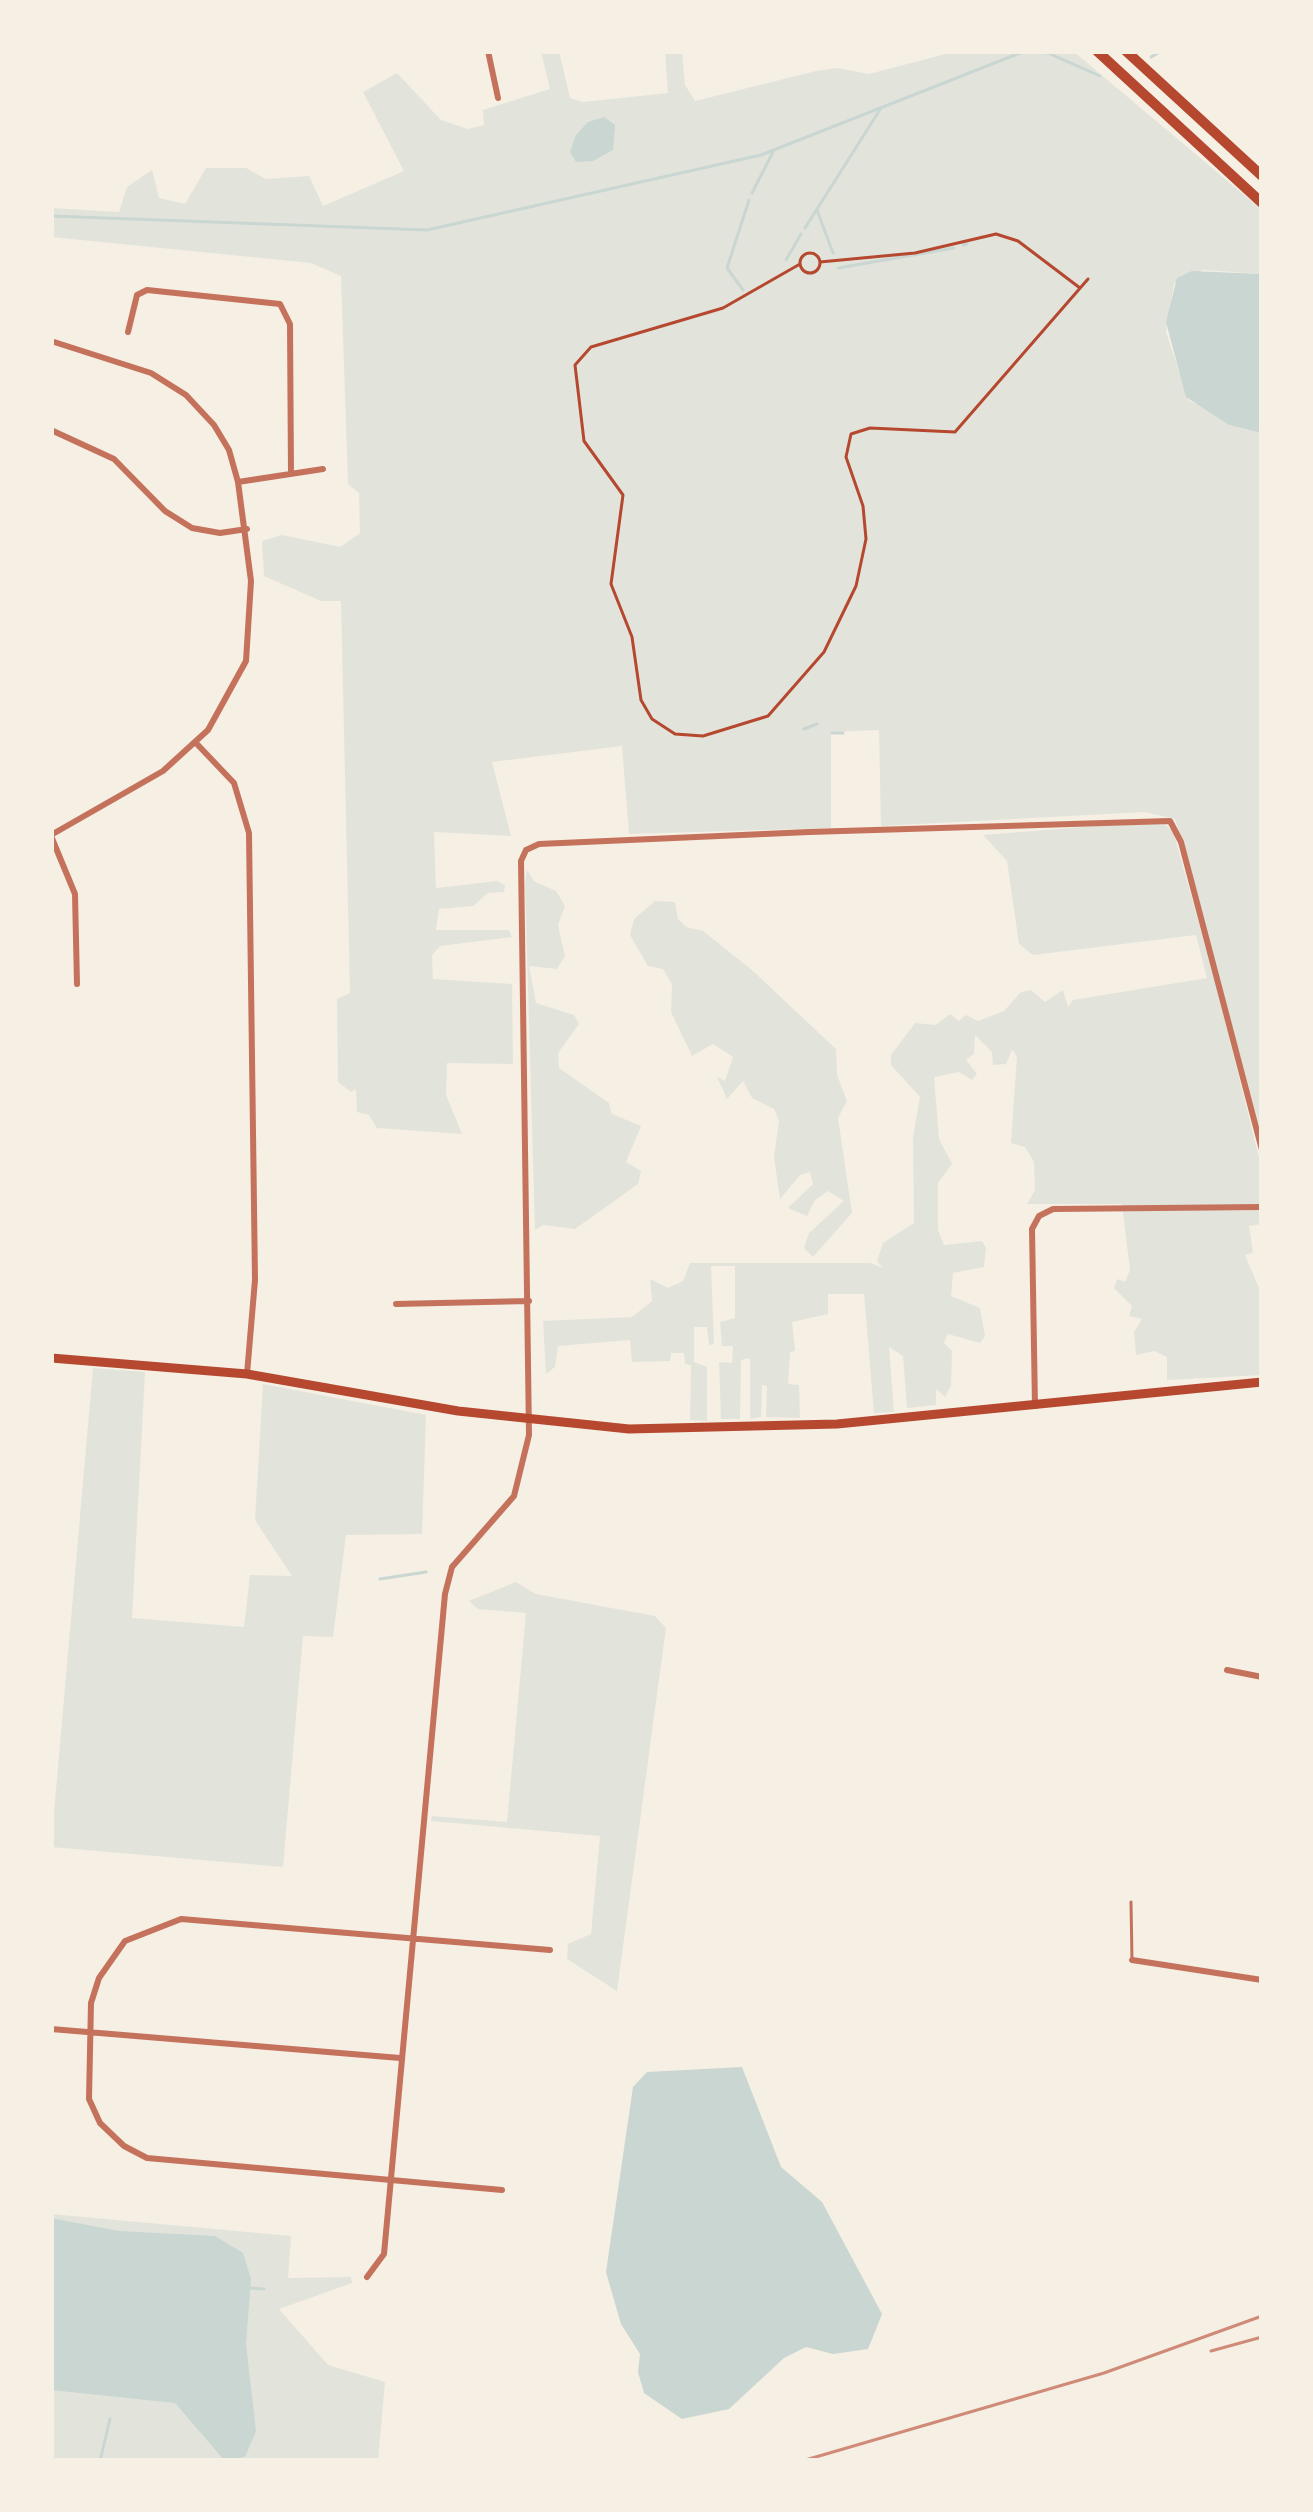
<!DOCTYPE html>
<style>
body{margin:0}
#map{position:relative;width:1313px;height:2512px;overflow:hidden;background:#f6efe4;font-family:Inter,sans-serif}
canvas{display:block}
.frame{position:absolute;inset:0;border:54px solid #f6efe4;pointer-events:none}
</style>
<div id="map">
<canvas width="1313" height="2512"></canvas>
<div class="frame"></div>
</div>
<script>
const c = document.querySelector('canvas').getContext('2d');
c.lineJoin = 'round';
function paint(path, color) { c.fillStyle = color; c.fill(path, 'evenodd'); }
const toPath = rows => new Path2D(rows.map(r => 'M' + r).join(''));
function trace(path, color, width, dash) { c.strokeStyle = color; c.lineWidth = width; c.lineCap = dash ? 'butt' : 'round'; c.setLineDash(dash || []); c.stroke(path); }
const green = toPath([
 [541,51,559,51,570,98,583,102,668,93,665,51,682,51,685,85,695,101,816,71,837,68,869,74,957,51,1073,51,1262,210,1262,274,1203,270,1174,284,1166,332,1189,401,1209,408,1229,425,1262,433,1262,1135,1175,819,1145,812,881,826,879,730,831,732,831,828,629,834,622,746,492,762,511,836,434,832,436,888,497,881,505,885,504,892,488,893,473,906,439,909,436,930,509,930,512,937,440,946,432,955,433,979,512,984,513,1064,447,1063,446,1095,462,1134,377,1128,369,1115,357,1112,356,1089,351,1092,338,1082,337,999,350,993,341,601,321,601,264,576,262,541,282,535,340,547,360,533,359,493,348,484,341,276,311,263,51,237,51,208,119,212,127,187,152,170,159,198,185,204,206,168,246,168,266,179,309,176,323,206,404,171,363,92,397,73,441,120,468,129,484,125,483,110,550,89],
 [1121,824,1164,824,1173,831,1214,977,1262,1170,1262,1224,1249,1226,1253,1253,1245,1255,1262,1295,1262,1375,1167,1380,1167,1357,1154,1351,1136,1355,1134,1332,1142,1319,1129,1316,1132,1306,1114,1288,1117,1279,1125,1282,1130,1270,1122,1204,1027,1204,1035,1190,1034,1162,1025,1147,1011,1143,1017,1056,1012,1050,1006,1064,993,1065,992,1052,975,1035,974,1054,966,1060,977,1074,972,1080,959,1072,934,1077,939,1139,952,1164,938,1183,938,1230,944,1245,982,1241,986,1248,984,1267,953,1273,951,1296,980,1308,985,1336,980,1343,948,1334,944,1343,952,1351,951,1385,945,1397,936,1389,936,1405,907,1408,903,1356,889,1347,894,1412,874,1413,864,1294,828,1294,828,1314,792,1322,795,1351,790,1352,788,1384,799,1385,800,1418,766,1417,767,1386,762,1385,761,1417,750,1419,750,1358,741,1360,740,1419,721,1419,719,1362,732,1363,733,1346,722,1346,720,1322,735,1318,735,1266,711,1266,714,1344,709,1345,707,1327,694,1327,694,1362,707,1367,707,1421,690,1420,691,1365,685,1364,684,1353,671,1353,670,1361,632,1362,630,1340,558,1346,555,1367,546,1374,543,1321,632,1317,652,1301,650,1279,668,1288,683,1281,690,1263,870,1263,883,1268,877,1261,883,1243,914,1223,913,1137,920,1097,891,1065,891,1055,915,1023,936,1025,950,1014,959,1021,966,1015,978,1021,1004,1011,1021,992,1031,990,1045,1002,1063,990,1068,1007,1073,1000,1207,978,1196,935,1033,955,1019,944,1007,861,983,835],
 [527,870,534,881,556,891,565,906,558,925,565,956,557,969,529,966,536,1003,574,1015,579,1024,558,1053,559,1068,609,1103,612,1114,641,1126,626,1162,641,1171,638,1184,575,1229,543,1225,535,1230,525,883],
 [655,901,675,902,678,919,686,927,703,931,752,970,836,1049,837,1075,847,1101,838,1118,852,1213,813,1257,804,1248,809,1233,844,1201,828,1191,815,1200,807,1216,788,1208,813,1184,810,1172,800,1175,780,1199,774,1157,779,1121,774,1109,752,1098,743,1081,727,1099,717,1077,725,1081,733,1057,713,1044,692,1056,671,1012,672,984,663,969,648,966,630,935,634,919],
 [93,1368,145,1372,132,1618,244,1627,250,1575,292,1576,255,1520,263,1384,426,1415,422,1534,346,1535,333,1637,303,1636,283,1867,51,1847],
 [516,1582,536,1594,655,1616,666,1628,617,1991,567,1959,568,1944,591,1934,600,1836,431,1821,432,1816,507,1822,526,1613,478,1609,469,1601],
 [51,2214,291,2236,288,2278,351,2277,352,2283,279,2309,328,2365,385,2382,378,2461,51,2461]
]);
const water = toPath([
 [604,117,615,125,613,150,593,161,576,162,570,152,576,135,588,122],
 [1192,271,1262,274,1262,433,1229,425,1186,397,1166,322,1177,278],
 [742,2067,781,2167,822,2202,882,2314,868,2349,833,2354,806,2347,784,2358,729,2409,682,2419,644,2393,638,2372,640,2354,621,2324,606,2272,633,2087,647,2072],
 [51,2218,119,2231,215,2236,243,2253,251,2279,246,2344,256,2431,245,2457,225,2461,175,2403,51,2390]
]);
const stream = toPath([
 [1151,57,1161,51],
 [752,193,773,152],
 [817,210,833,253],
 [51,216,427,230,761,155,1025,51,1048,53,1100,76],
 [805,228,881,108],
 [963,245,967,244],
 [786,260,801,234],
 [838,268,954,248],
 [743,290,727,268,749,200],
 [804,729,817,724],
 [832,733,843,733],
 [380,1579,426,1572],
 [251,2288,264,2289],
 [100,2461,110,2419]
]);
const path = toPath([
 '800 263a10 10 0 1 1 20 0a10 10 0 1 1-20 0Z',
 [820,262,915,253,996,234,1018,241,1080,288],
 [800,264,723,308,591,347,575,365,584,441,623,495,611,584,632,637,641,700,652,719,675,734,703,736,768,716,824,652,856,586,866,539,863,506,846,457,851,434,870,428,955,432,1088,279]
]);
const service = toPath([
 [1131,1902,1132,1960]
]);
const minor = toPath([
 [488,51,498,98],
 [128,332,137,295,147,290,280,304,290,324,291,474],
 [51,341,151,373,186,395,214,425,229,450,238,482,251,581,246,661,208,730,163,771,51,835],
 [51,430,114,459,165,511,192,528,220,533,247,529],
 [238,482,323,469],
 [196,743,234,783,249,833,255,1280,247,1374],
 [51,836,75,894,77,984],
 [396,1304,529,1301],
 [1035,1406,1032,1229,1039,1216,1053,1209,1262,1207],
 [1227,1670,1262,1677],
 [1132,1960,1262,1980],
 [51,2029,400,2058],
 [502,2190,147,2158,124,2146,100,2123,89,2099,91,2003,99,1978,125,1941,181,1919,550,1950],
 [367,2277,384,2254,445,1594,452,1567,514,1496,529,1435,521,861,526,850,539,844,809,832,1170,821,1181,842,1262,1150]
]);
const secondary = toPath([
 [51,1358,247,1374,458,1411,629,1429,837,1424,1262,1382]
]);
const primary = toPath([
 [1097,51,1262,203],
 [1126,51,1262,176]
]);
const rail = toPath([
 [1211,2351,1262,2337],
 [802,2461,1104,2373,1262,2316]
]);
paint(green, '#e2e4dc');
paint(water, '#c9d6d2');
trace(stream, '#c9d6d2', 3);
trace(path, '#b5482f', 3);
trace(service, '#c5725c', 3);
trace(minor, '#c5725c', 6);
trace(secondary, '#b5482f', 9);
trace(primary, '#b5482f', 10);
trace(rail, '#cf8b77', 3);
</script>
